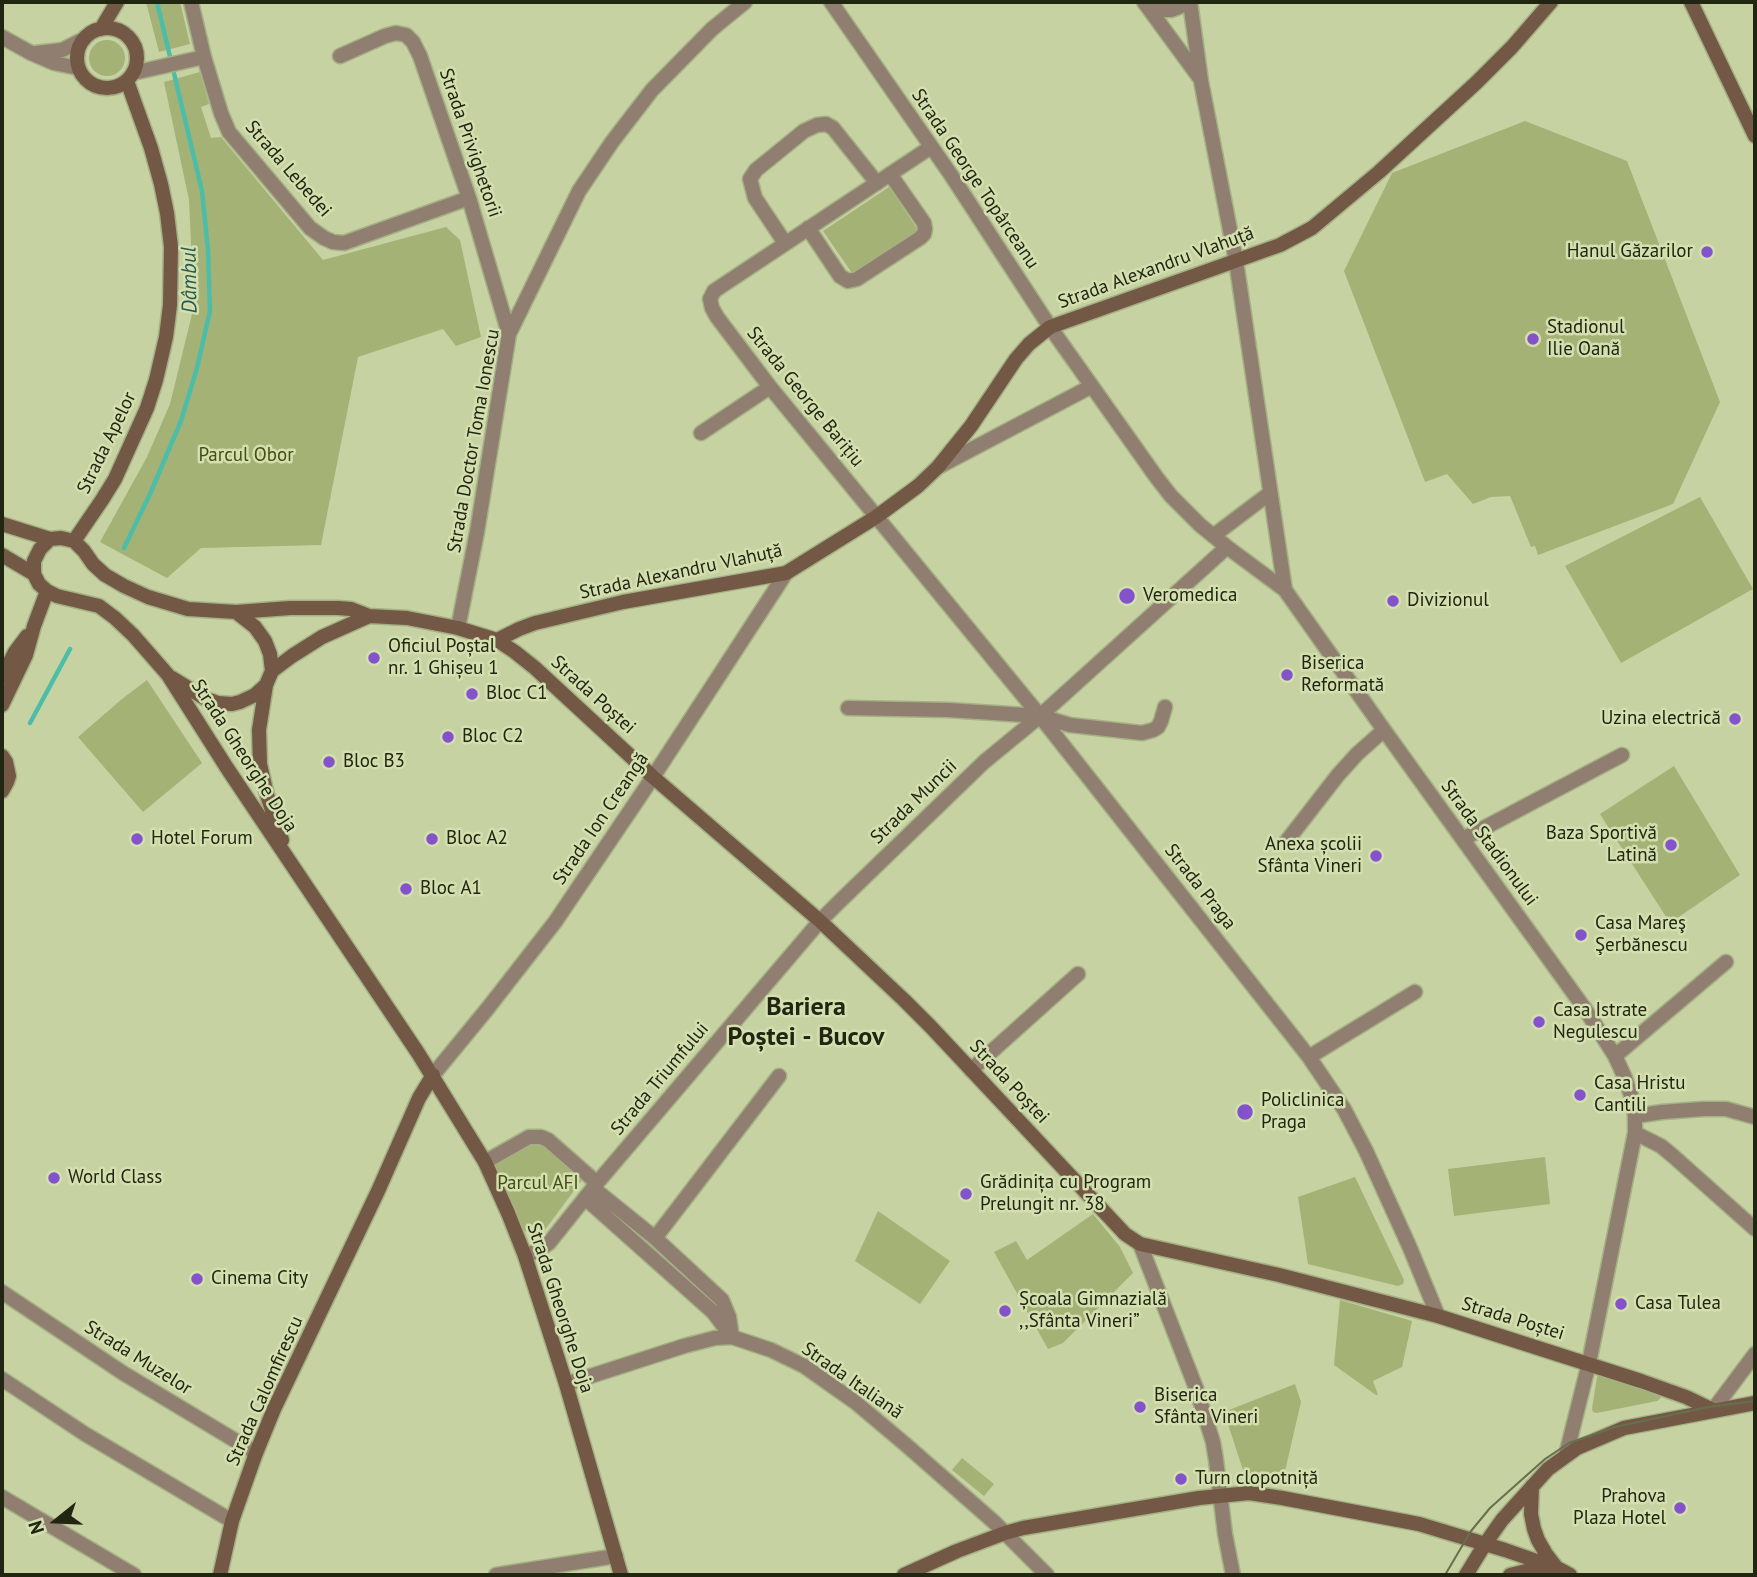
<!DOCTYPE html>
<meta charset="utf-8">
<style>
body{margin:0}
#map{position:relative;width:1757px;height:1577px;overflow:hidden;background:#c6d2a1;font-family:"PT Sans",sans-serif}
canvas{display:block}
.frame{position:absolute;inset:0;border:4px solid #212613;pointer-events:none}
.north{position:absolute;left:21px;top:1486px;width:70px;height:70px;-webkit-text-stroke:5px #d3dfae;paint-order:stroke;rotate:252deg;font-size:19px;font-weight:700;line-height:28px;text-align:center;color:#212613}
.north::after{content:'';display:block;margin:auto;width:24px;height:32px;background:#212613;clip-path:polygon(50% 0,100% 100%,50% 72%,0 100%)}
</style>
<div id="map">
<canvas width="1757" height="1577"></canvas>
<div class="frame"></div>
<div class="north">N</div>
</div>
<script>
const c = document.querySelector('canvas').getContext('2d');
c.lineJoin = 'round';
function paint(path, color) { c.fillStyle = color; c.fill(path, 'evenodd'); }
const toPath = rows => new Path2D(rows.map(r => 'M' + r).join(''));
function trace(path, color, width, dash) { c.strokeStyle = color; c.lineWidth = width; c.lineCap = dash ? 'butt' : 'round'; c.setLineDash(dash || []); c.stroke(path); }
function drawText(font, color, halo, rows, align = 'center') {
  c.font = font + ' "PT Sans",sans-serif'; c.lineWidth = 5; c.setLineDash([]); c.textBaseline = 'middle'; c.strokeStyle = halo; c.fillStyle = color; for (const [text, x, y, turn = 0] of rows) {
    c.save(); c.translate(x, y); c.rotate((+turn || 0) * Math.PI / 180); c.textAlign = isNaN(turn) ? turn : align; if (halo) c.strokeText(text, 0, 0); c.fillText(text, 0, 0); c.restore();
  }
}
const green = toPath([
 [146,2,180,2,190,44,159,52],
 '89 58a18 18 0 1 1 36 0a18 18 0 1 1-36 0Z',
 [200,72,209,104,201,107,211,138,221,137,323,260,446,227,460,240,481,337,456,346,443,329,358,357,321,545,201,548,167,578,100,542,147,457,170,404,194,306,189,200,164,82],
 [1525,121,1627,161,1720,402,1673,504,1538,555,1535,546,1531,547,1510,496,1491,497,1473,504,1447,474,1425,482,1344,271,1392,173],
 [889,187,918,230,852,273,823,231],
 [1700,497,1753,589,1621,663,1565,566],
 [147,680,202,763,143,812,78,737,122,699],
 [1674,766,1740,875,1670,923,1600,814],
 [538,1143,556,1156,582,1180,544,1231,534,1238,524,1230,492,1164,519,1147],
 [1545,1157,1550,1204,1454,1216,1448,1169],
 [1355,1177,1404,1280,1403,1284,1398,1286,1308,1264,1298,1197],
 [878,1211,950,1261,920,1304,855,1261],
 [1093,1214,1120,1247,1133,1273,1063,1343,1048,1349,994,1252,1016,1241,1027,1260],
 [1340,1300,1412,1321,1402,1367,1373,1381,1378,1395,1376,1395,1334,1365],
 [1599,1375,1659,1394,1661,1398,1657,1401,1597,1413,1593,1412,1592,1409,1597,1377],
 [1295,1384,1301,1402,1282,1484,1250,1477,1244,1473,1224,1412],
 [962,1458,994,1484,984,1496,952,1470]
]);
const stream = toPath([
 [124,548,150,494,181,421,197,368,210,311,208,250,202,191,157,2],
 [30,723,70,649]
]);
const street = toPath([
 [191,2,204,57,221,113,229,132,310,228,324,238,333,242,344,243,469,198],
 [831,2,951,175,1050,327,1157,478,1171,496,1200,525,1227,547,1285,590],
 [1144,2,1199,77],
 [1190,2,1201,81,1236,261,1285,590,1384,730,1585,1009,1615,1056,1625,1078,1632,1098,1635,1116,1635,1133,1589,1363,1566,1455],
 [1150,10,1171,10,1179,7,1185,2],
 [2,37,31,53,54,63,78,68],
 [36,53,62,50,84,39],
 [340,56,385,36,396,33,406,35,413,42,420,56,469,198,509,334],
 [133,73,204,57],
 [931,147,714,291,710,299,712,308,717,317,770,387,1040,716,1309,1057,1344,1109,1366,1151,1410,1248,1438,1316],
 [808,228,840,276,848,281,857,279,920,238,924,234,925,229,924,223,890,174],
 [785,243,755,198,750,179,756,170,804,131,817,125,826,124,833,128,877,183],
 [701,433,770,387],
 [938,467,1092,386],
 [1213,536,1270,493],
 [458,628,477,532,509,334,579,191,612,142,652,90,712,29,745,2],
 [848,708,948,710,1040,716,1070,725,1142,733,1153,730,1158,727,1161,721,1165,707],
 [1463,839,1622,755],
 [1286,842,1338,775,1357,754,1384,730],
 [1615,1056,1726,962],
 [1309,1057,1415,992],
 [971,1070,1078,974],
 [433,1075,488,1008,555,922,653,777,786,573],
 [1635,1116,1662,1112,1703,1109,1726,1109,1755,1117],
 [1635,1133,1661,1146,1673,1156,1755,1229],
 [485,1162,529,1137,541,1137,548,1140,597,1183],
 [593,1188,655,1238,722,1300,729,1317,732,1337],
 [585,1198,713,1312,731,1336],
 [655,1238,779,1076],
 [1140,1244,1196,1388,1213,1442,1216,1460,1225,1534,1233,1575],
 [525,1256,537,1251,549,1243,597,1183,820,921,839,902,984,762,1040,716,1227,547],
 [2,1292,123,1373,256,1453],
 [2,1379,85,1434,232,1521],
 [566,1384,684,1346,715,1338,732,1337,771,1350,804,1366,855,1402,905,1444,994,1522,1047,1575],
 [1713,1410,1755,1354],
 [2,1497,134,1575],
 [496,1575,616,1556]
]);
const secondary = toPath([
 [1691,2,1755,136],
 '77 58a30 30 0 1 1 60 0a30 30 0 1 1-60 0Z',
 [101,29,117,2],
 [2,524,50,539,61,538,74,541,84,551,93,564,105,575,124,586,148,597,188,609,236,612,255,627,265,641,270,654,272,671],
 [50,539,40,549,34,561,34,574,39,584,47,591,57,596,99,606,115,618,133,635,168,675,227,768,418,1053,485,1162,508,1213,525,1256,566,1384,621,1575],
 [74,541,102,500,115,479,147,408,156,380,166,337,170,305,171,247,167,213,161,184,151,148,127,81],
 [2,555,34,574],
 [236,612,290,608,338,608,351,609,369,616,407,618,458,628,497,640,515,652,535,668,653,777,820,921,904,1000,931,1027,1125,1234,1140,1244,1279,1275,1438,1316,1641,1381,1686,1397,1713,1410],
 [497,640,519,629,535,623,623,602,786,573,876,517,918,486,938,467,971,426,1016,359,1029,344,1050,327,1280,245,1312,228,1379,172,1477,82,1512,47,1551,2],
 [2,677,15,652,27,636],
 [172,678,206,699,218,703,232,704,240,702,255,695,266,685],
 [2,705,26,655,34,626,47,591],
 [2,756,6,762,9,776,7,782,2,791],
 [282,840,267,795,260,764,259,730,266,685,272,671,292,656,322,637,369,616],
 [1532,1486,1531,1514,1534,1529,1538,1540,1546,1554,1556,1567],
 [220,1575,232,1521,256,1453,274,1409,378,1191,419,1098,433,1075],
 [904,1575,957,1551,1005,1533,1023,1528,1199,1498,1249,1493,1282,1498,1419,1524,1505,1550,1557,1568,1570,1575],
 [1466,1575,1485,1544,1502,1520,1548,1469,1577,1448,1624,1428,1755,1403],
 [1510,1575,1538,1568,1550,1568]
]);
const tram = toPath([
 [1445,1575,1471,1531,1490,1508,1545,1459,1569,1443,1615,1427,1708,1407,1755,1401]
]);
const markers = [
 [1707,252,7,"#8453cc"],
 [1533,339,7,"#8453cc"],
 [1127,596,9,"#8453cc"],
 [1393,601,7,"#8453cc"],
 [374,658,7,"#8453cc"],
 [1287,675,7,"#8453cc"],
 [472,694,7,"#8453cc"],
 [1735,719,7,"#8453cc"],
 [448,737,7,"#8453cc"],
 [329,762,7,"#8453cc"],
 [137,839,7,"#8453cc"],
 [432,839,7,"#8453cc"],
 [1671,845,7,"#8453cc"],
 [1376,856,7,"#8453cc"],
 [406,889,7,"#8453cc"],
 [1581,935,7,"#8453cc"],
 [1539,1022,7,"#8453cc"],
 [1580,1095,7,"#8453cc"],
 [1245,1112,9,"#8453cc"],
 [54,1178,7,"#8453cc"],
 [966,1194,7,"#8453cc"],
 [197,1279,7,"#8453cc"],
 [1621,1304,7,"#8453cc"],
 [1005,1311,7,"#8453cc"],
 [1140,1407,7,"#8453cc"],
 [1181,1479,7,"#8453cc"],
 [1680,1508,7,"#8453cc"]
];
const streetNames = [
 ["Strada Privighetorii",470,143,71],
 ["Strada Lebedei",288,169,49],
 ["Strada George Topârceanu",975,179,56],
 ["Strada Alexandru Vlahuță",1156,268,-20],
 ["Strada George Barițiu",805,397,51],
 ["Strada Doctor Toma Ionescu",474,441,-80],
 ["Strada Apelor",107,443,-64],
 ["Strada Alexandru Vlahuță",681,572,-12],
 ["Strada Poștei",593,695,42],
 ["Strada Gheorghe Doja",244,756,57],
 ["Strada Muncii",914,802,-44],
 ["Strada Ion Creangă",601,819,-56],
 ["Strada Stadionului",1489,843,54],
 ["Strada Praga",1200,887,52],
 ["Strada Triumfului",660,1079,-50],
 ["Strada Poștei",1009,1082,47],
 ["Strada Gheorghe Doja",560,1308,72],
 ["Strada Poștei",1513,1319,17],
 ["Strada Muzelor",138,1358,32],
 ["Strada Italiană",852,1381,35],
 ["Strada Calomfirescu",265,1391,-66]
];
const poiNames = [
 ["Hanul Găzarilor",1693,252,"right"],
 ["Stadionul",1547,328],
 ["Ilie Oană",1547,350],
 ["Veromedica",1143,596],
 ["Divizionul",1407,601],
 ["Oficiul Poștal",388,647],
 ["nr. 1 Ghișeu 1",388,669],
 ["Biserica",1301,664],
 ["Reformată",1301,686],
 ["Bloc C1",486,694],
 ["Uzina electrică",1721,719,"right"],
 ["Bloc C2",462,737],
 ["Bloc B3",343,762],
 ["Baza Sportivă",1657,834,"right"],
 ["Latină",1657,856,"right"],
 ["Hotel Forum",151,839],
 ["Bloc A2",446,839],
 ["Anexa școlii",1362,845,"right"],
 ["Sfânta Vineri",1362,867,"right"],
 ["Bloc A1",420,889],
 ["Casa Mareş",1595,924],
 ["Şerbănescu",1595,946],
 ["Casa Istrate",1553,1011],
 ["Negulescu",1553,1033],
 ["Casa Hristu",1594,1084],
 ["Cantili",1594,1106],
 ["Policlinica",1261,1101],
 ["Praga",1261,1123],
 ["World Class",68,1178],
 ["Grădinița cu Program",980,1183],
 ["Prelungit nr. 38",980,1205],
 ["Cinema City",211,1279],
 ["Școala Gimnazială",1019,1300],
 [",,Sfânta Vineri”",1019,1322],
 ["Casa Tulea",1635,1304],
 ["Biserica",1154,1396],
 ["Sfânta Vineri",1154,1418],
 ["Turn clopotniță",1195,1479],
 ["Prahova",1666,1497,"right"],
 ["Plaza Hotel",1666,1519,"right"]
];
const parkNames = [
 ["Parcul Obor",246,456],
 ["Parcul AFI",538,1184]
];
const waterNames = [
 ["Dâmbul",190,280,-91]
];
const districtNames = [
 ["Bariera",806,1008],
 ["Poștei - Bucov",806,1038]
];
paint(green, '#a4b276');
trace(stream, '#4dbda8', 4.5);
trace(street, '#a5b085', 17);
trace(secondary, '#a5b085', 17);
trace(street, '#907e70', 14);
trace(secondary, '#735945', 14);
trace(tram, '#676f4f', 2);
for (const [x, y, r, color] of markers) { const dot = new Path2D(); dot.arc(x, y, r, 0, 2 * Math.PI); c.fillStyle = color; c.fill(dot); trace(dot, '#d3dfae', 2.5); }
drawText('19px', '#212613', '#d3dfae', streetNames);
drawText('19px', '#212613', '#d3dfae', poiNames, 'left');
drawText('19px', '#434e13', '#d3dfae', parkNames);
drawText('italic 21px', '#28584f', '#d3dfae', waterNames);
drawText('bold 26px', '#212613', '#d3dfae', districtNames);
</script>
